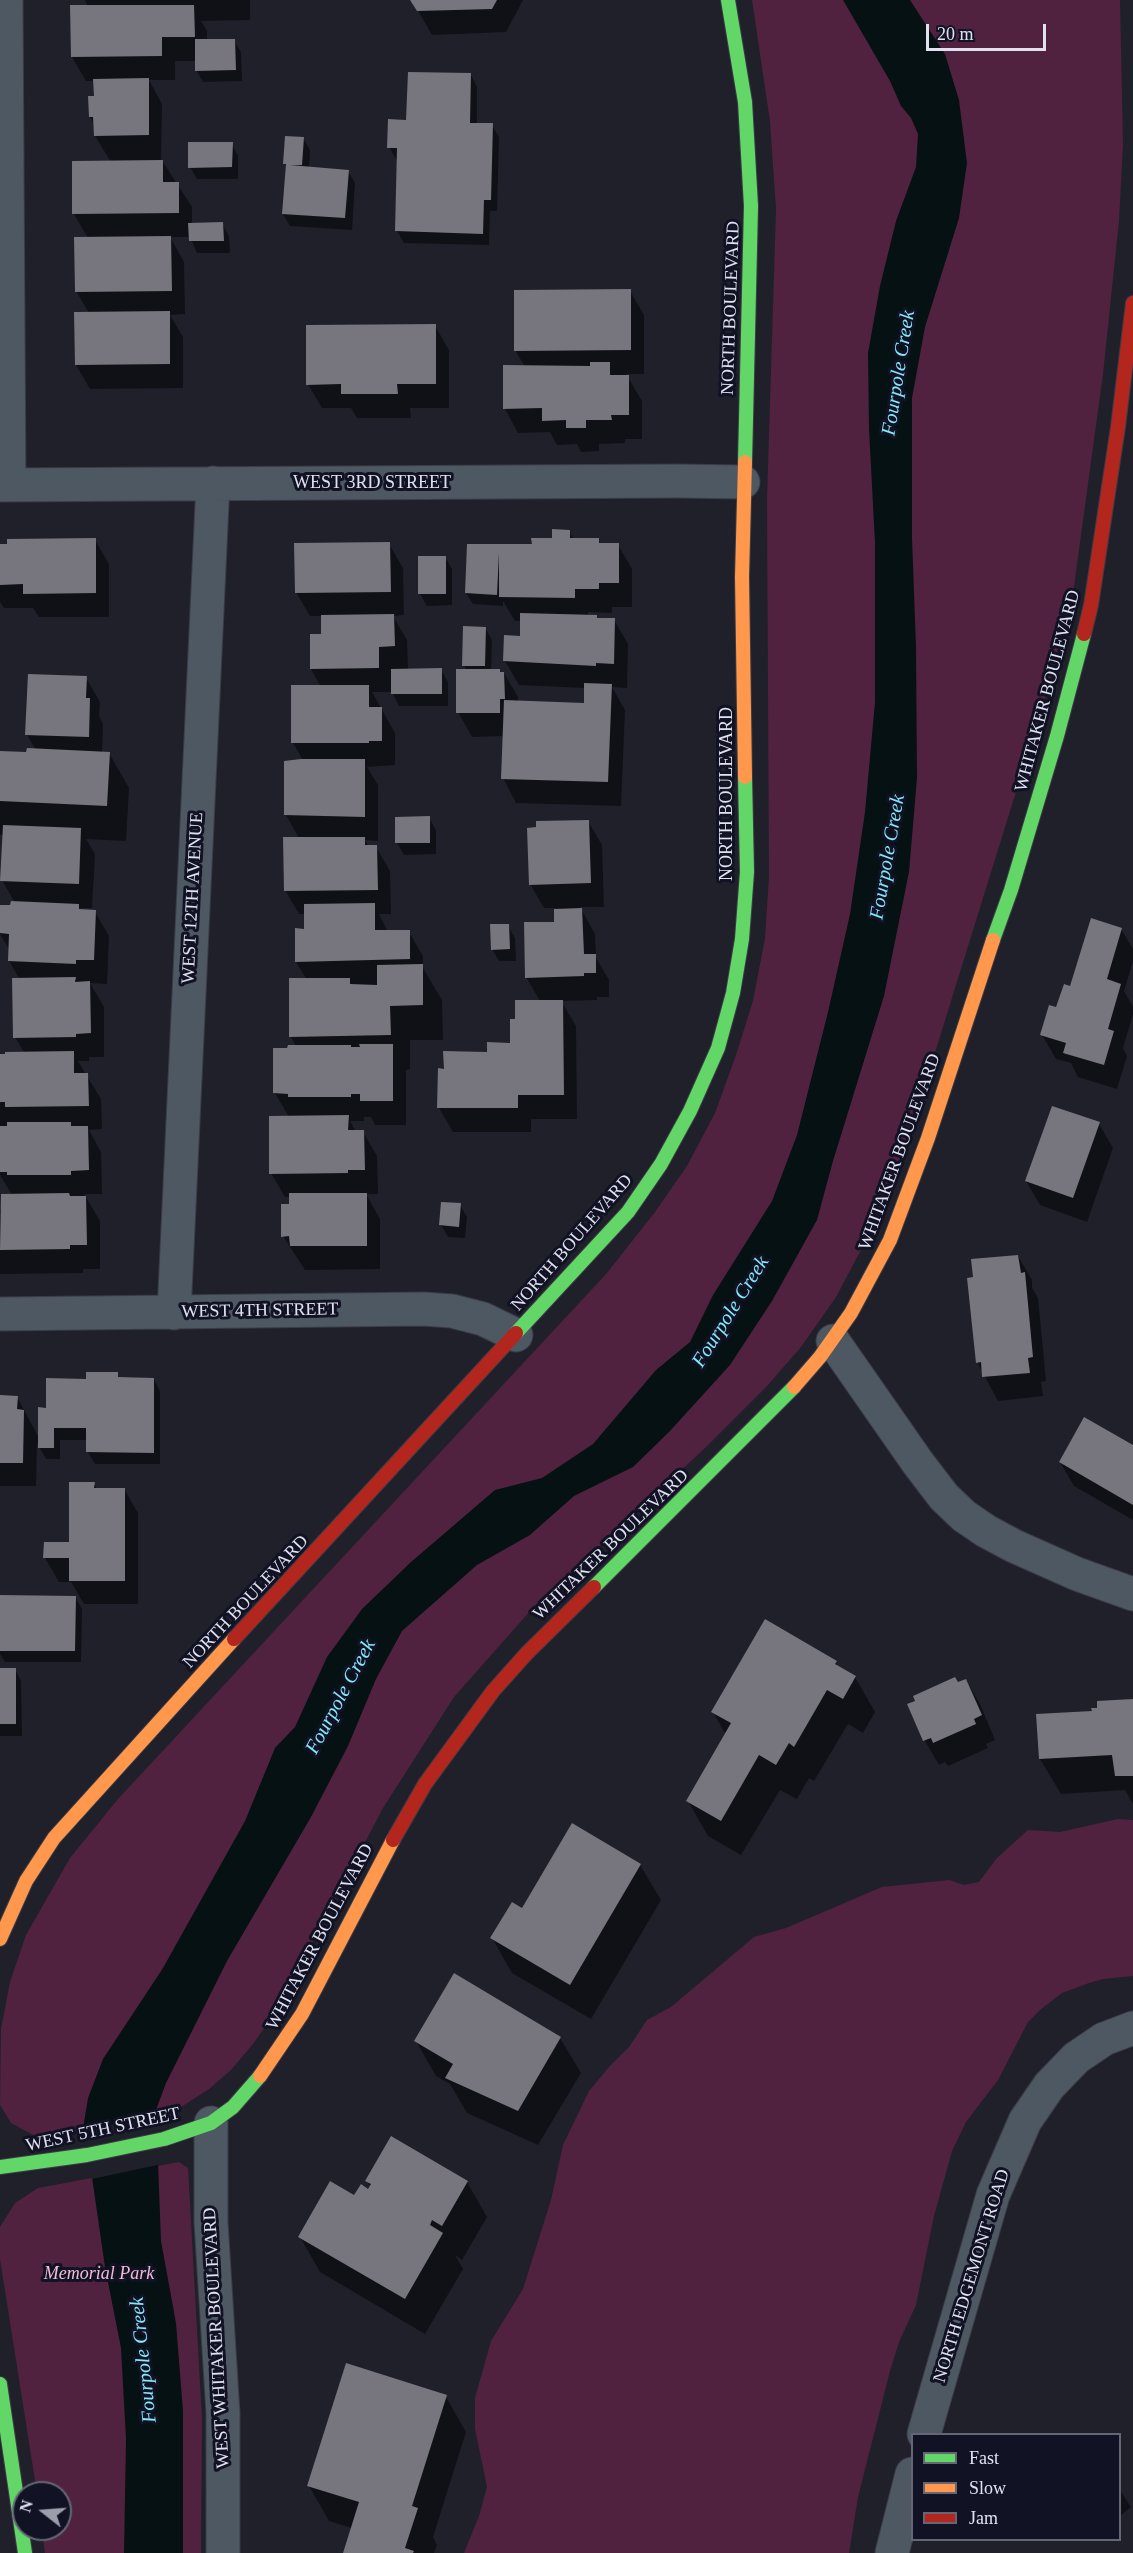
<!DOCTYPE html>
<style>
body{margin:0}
#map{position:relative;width:1133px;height:2553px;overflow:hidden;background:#1f202a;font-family:"Times New Roman",serif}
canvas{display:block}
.legend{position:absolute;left:911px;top:2433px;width:210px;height:108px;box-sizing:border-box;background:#111325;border:2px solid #646676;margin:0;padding:8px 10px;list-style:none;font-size:18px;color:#e0e2f0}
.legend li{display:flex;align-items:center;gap:12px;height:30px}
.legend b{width:30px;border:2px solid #646676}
.north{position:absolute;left:12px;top:2481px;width:60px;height:60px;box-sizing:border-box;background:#111325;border:2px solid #646676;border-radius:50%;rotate:287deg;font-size:16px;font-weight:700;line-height:24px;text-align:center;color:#e0e2f0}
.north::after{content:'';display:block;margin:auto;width:21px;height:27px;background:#9c9eab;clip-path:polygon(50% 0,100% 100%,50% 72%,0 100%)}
.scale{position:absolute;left:926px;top:24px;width:120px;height:27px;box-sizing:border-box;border:3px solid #e0e2f0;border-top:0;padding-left:8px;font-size:18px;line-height:21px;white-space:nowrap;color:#e0e2f0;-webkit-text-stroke:4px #111325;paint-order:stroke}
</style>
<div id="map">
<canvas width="1133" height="2553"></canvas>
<ul class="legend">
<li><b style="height:8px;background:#63d668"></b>Fast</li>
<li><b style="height:8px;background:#ff974d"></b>Slow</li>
<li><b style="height:8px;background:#b3261e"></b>Jam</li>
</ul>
<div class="north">N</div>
<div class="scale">20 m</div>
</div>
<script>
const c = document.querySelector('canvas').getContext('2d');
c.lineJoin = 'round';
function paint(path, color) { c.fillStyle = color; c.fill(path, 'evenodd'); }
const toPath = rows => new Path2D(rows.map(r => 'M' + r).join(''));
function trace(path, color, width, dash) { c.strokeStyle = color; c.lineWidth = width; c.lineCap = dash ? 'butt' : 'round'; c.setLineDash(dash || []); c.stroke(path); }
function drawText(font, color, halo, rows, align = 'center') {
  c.font = font + ' "Times New Roman",serif'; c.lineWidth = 6; c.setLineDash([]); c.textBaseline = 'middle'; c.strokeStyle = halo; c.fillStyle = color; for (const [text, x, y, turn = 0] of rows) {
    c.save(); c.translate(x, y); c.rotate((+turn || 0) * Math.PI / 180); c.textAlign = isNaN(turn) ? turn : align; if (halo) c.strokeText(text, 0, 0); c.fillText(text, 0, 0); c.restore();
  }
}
const green = toPath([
 [752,0,1120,0,1123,144,1119,221,1103,374,1072,601,1042,708,924,1088,892,1182,863,1246,836,1297,801,1347,767,1386,705,1448,531,1610,454,1697,383,1808,278,2008,253,2044,231,2070,209,2089,178,2109,53,2138,39,2138,11,2123,0,2105,1,2029,10,1982,26,1935,70,1858,118,1799,607,1273,655,1212,687,1166,715,1113,736,1055,753,1001,765,938,769,877,767,500,776,209,770,121],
 [1118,1819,1133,1820,1133,1976,1103,1979,1089,1983,1062,1993,1040,2010,1028,2022,998,2080,966,2122,952,2151,934,2216,916,2305,899,2342,890,2371,858,2497,849,2553,464,2553,479,2516,487,2487,475,2429,475,2398,491,2341,523,2289,551,2200,563,2145,589,2091,609,2067,629,2047,647,2020,671,2007,754,1937,786,1928,882,1887,949,1880,964,1885,979,1882,997,1858,1028,1830,1060,1832],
 [179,2162,188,2168,202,2419,201,2553,45,2553,42,2529,60,2529,60,2493,37,2493,0,2259,0,2227,15,2203,38,2188]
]);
const water = toPath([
 [843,0,910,0,945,54,959,100,967,163,959,218,925,327,912,398,912,538,916,647,917,778,909,872,884,996,833,1161,817,1220,772,1301,730,1365,670,1431,633,1467,574,1496,530,1535,477,1565,402,1631,376,1679,348,1746,311,1817,227,1961,166,2083,156,2110,161,2241,176,2323,183,2411,183,2553,124,2553,126,2439,121,2348,105,2267,84,2122,88,2098,103,2059,163,1968,245,1821,275,1748,295,1727,327,1657,362,1609,411,1562,495,1490,542,1478,593,1444,656,1370,690,1342,713,1295,772,1201,797,1135,828,1012,850,914,865,812,875,702,875,543,869,429,868,353,880,286,896,221,916,167,918,134,911,118,901,106,890,81]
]);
const pier = toPath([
 [159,2114,162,2164,92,2179,82,2131]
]);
const shadow = toPath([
 [85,0,250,0,250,20,201,21,207,31,207,41,234,41,241,52,242,81,203,82,196,70,196,61,175,61,175,80,149,80,162,104,161,159,192,207,192,224,222,224,229,236,230,253,197,253,190,237,170,237,184,262,185,314,170,315,183,337,183,388,90,389,76,365,76,313,89,313,76,291,88,238,74,214,111,162,95,136,95,126,90,117,95,98,95,81,86,81,72,57,88,7],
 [412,0,523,0,506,32,432,35],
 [471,75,477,87,477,124,492,125,499,137,497,211,490,211,489,245,404,243,397,231,398,159,396,159,389,147,408,121],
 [303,138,310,150,309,168,348,171,355,183,352,230,290,226,283,214,287,168,285,164],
 [232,144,238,156,238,179,197,179,190,167],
 [630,291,644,315,644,374,626,374,642,401,642,439,625,439,625,443,599,444,599,451,581,452,577,444,557,445,550,432,518,433,505,409,525,367,515,350],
 [435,326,449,350,449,408,410,408,411,418,357,418,351,408,322,408,308,384],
 [569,531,574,540,598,540,601,545,618,545,632,569,632,607,612,607,612,613,588,612,588,617,598,619,614,620,628,644,627,688,612,687,625,710,621,806,516,803,503,778,504,736,472,737,458,712,467,671,464,665,485,628,492,640,491,671,504,673,518,697,518,702,585,704,585,688,519,685,505,661,521,637,522,621,515,621,503,601,503,606,473,604,466,593,469,545,533,546,554,540],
 [95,540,109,564,109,617,39,617,33,608,4,608,0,602,0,545],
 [389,544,403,568,404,615,393,616,407,640,408,670,441,670,448,682,448,706,399,706,392,692,372,692,395,733,395,765,367,767,378,785,378,841,365,840,369,847,376,847,390,871,391,914,379,914,388,932,409,932,423,956,423,968,442,1000,443,1040,410,1040,410,1069,406,1070,406,1125,375,1125,371,1117,364,1117,364,1121,350,1121,356,1132,363,1132,377,1156,378,1194,366,1194,380,1219,380,1269,305,1270,283,1236,291,1205,291,1197,285,1197,271,1173,289,1117,275,1093,289,1049,296,1046,291,1037,307,980,296,962,306,930,306,914,299,914,285,890,299,838,286,815,304,762,293,743,321,687,311,669,323,636,322,616,310,616,296,592],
 [445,557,452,569,452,605,427,606,420,594],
 [86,678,100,702,99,716,103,724,102,753,109,753,129,788,126,841,86,839,95,854,92,908,80,908,82,911,95,912,109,936,107,984,90,983,104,1007,104,1057,89,1057,89,1061,78,1061,101,1099,102,1129,89,1130,101,1152,102,1194,84,1194,100,1221,100,1269,83,1269,83,1273,0,1274,0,1209,3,1209,12,1195,0,1175,0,1055,25,1054,15,1037,20,980,9,961,10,951,0,934,0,920,15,903,2,880,4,835,0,835,0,753,28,754,36,750,27,735],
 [429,818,436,830,436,854,404,855,397,843],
 [588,821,602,845,604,907,580,907,595,934,596,958,609,980,609,997,597,997,597,1000,561,1001,576,1026,577,1119,531,1119,531,1132,453,1132,439,1108,445,1070,511,1044,516,1020,540,1001,526,977,556,923,556,908,544,908,530,884],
 [508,926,515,938,516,961,499,961,492,949],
 [1121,929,1133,949,1133,961,1124,991,1133,1007,1133,1014,1123,1048,1127,1056,1117,1089,1078,1077,1071,1063,1056,1059,1042,1035,1071,988],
 [1099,1124,1113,1148,1087,1222,1040,1205,1026,1181],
 [460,1205,467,1217,465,1238,448,1237,441,1225],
 [1018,1256,1032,1280,1032,1288,1038,1298,1046,1381,1041,1382,1043,1396,998,1401,977,1362],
 [117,1374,120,1379,154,1379,160,1391,160,1464,95,1464,88,1452,88,1440,60,1440,60,1459,46,1459,37,1443,36,1486,0,1486,0,1397,17,1397,40,1440,48,1409,88,1380],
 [1133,1447,1133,1520,1074,1486,1060,1462],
 [94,1484,97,1489,124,1489,138,1513,138,1604,84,1604,71,1582,59,1582,45,1558,70,1543],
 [0,1597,75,1597,82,1609,81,1662,5,1662,0,1654],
 [836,1663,839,1668,855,1677,875,1712,863,1733,848,1724,814,1781,809,1778,797,1799,780,1790,741,1855,708,1836,688,1801,726,1735,713,1712],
 [0,1669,15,1669,21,1681,22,1736,0,1736],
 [966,1680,980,1704,995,1740,986,1744,988,1748,948,1766,945,1762,939,1765,925,1741,909,1705],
 [1133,1701,1133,1804,1125,1790,1061,1794,1040,1759,1099,1709],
 [640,1865,661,1900,591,2019,512,1973,492,1938,522,1910],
 [560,2038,581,2073,538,2145,467,2113,450,2084,436,2076,416,2041],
 [367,2181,467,2182,487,2217,462,2260,455,2255,463,2269,425,2334,320,2272,300,2237,354,2197,369,2191,371,2187],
 [446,2397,466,2432,433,2537,437,2545,434,2553,344,2553,352,2528,329,2521,309,2486],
 [1120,2490,1131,2507,1120,2516]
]);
const building = toPath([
 [410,0,497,0,492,9,417,11],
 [70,5,194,5,195,37,162,37,162,56,71,57],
 [195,39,235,39,236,70,195,71],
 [408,72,471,73,470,123,493,123,491,200,484,200,483,234,395,231,397,148,387,148,388,119,406,120],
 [149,78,149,135,94,136,93,117,89,117,88,96,94,96,93,79],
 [285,136,304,137,302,165,290,165,349,170,345,218,282,214,286,164,283,164],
 [188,142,233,142,232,167,188,168],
 [163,160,163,182,179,182,179,213,72,214,72,161],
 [223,222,224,241,189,241,188,223],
 [171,236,172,291,75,292,74,237],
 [631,289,631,350,514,351,514,290],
 [170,311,170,364,75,365,74,312],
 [436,324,436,384,397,384,398,394,341,394,341,384,306,385,306,325],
 [590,362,610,362,610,375,629,375,629,415,611,415,612,420,586,420,586,428,566,428,566,420,542,421,542,408,503,409,503,365,590,366],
 [552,529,570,530,570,538,599,538,599,543,619,543,619,583,599,583,599,589,575,589,575,598,499,597,499,552,497,595,465,593,467,544,532,544,531,538,552,538],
 [96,538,96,593,23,594,23,584,0,585,0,544,7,544,7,539],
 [390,542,391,592,295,593,294,543],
 [418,556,446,556,446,594,418,594],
 [520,613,597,615,597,618,615,618,614,664,596,663,596,666,503,661,504,635,520,636],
 [394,614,395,646,379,647,379,668,310,669,310,634,321,634,321,615],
 [463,626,486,627,485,666,462,666],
 [442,668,442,694,391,694,391,669],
 [456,669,500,669,500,672,504,672,505,699,500,699,500,713,456,713],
 [28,674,87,676,86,698,90,698,89,737,25,735],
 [584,683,612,684,608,782,501,779,504,700,584,703],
 [291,685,369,685,369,707,382,707,382,741,369,741,369,743,291,743],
 [27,748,110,752,107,806,0,801,0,751,26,752],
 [301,759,365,759,365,817,284,815,284,761],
 [430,816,430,843,395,843,395,817],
 [589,820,591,883,529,885,527,828,536,827,536,821],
 [3,825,81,828,79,884,0,881],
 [283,837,365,837,365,845,377,845,378,890,284,891],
 [11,901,79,904,79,909,96,910,94,960,76,960,76,964,8,961,9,934,0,933,0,905,10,905],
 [375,903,375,930,410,930,410,959,295,962,295,928,304,929,304,904],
 [582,908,584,954,596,954,596,973,584,973,584,976,525,978,524,922,554,922,554,909],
 [1091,918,1122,928,1107,979,1121,984,1108,1029,1114,1031,1104,1065,1063,1053,1066,1043,1040,1035,1049,1005,1056,1007,1064,984,1070,986],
 [490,924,509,924,510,949,491,950],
 [423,964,423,1005,390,1006,391,1035,289,1037,289,978,350,978,350,984,377,985,377,965],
 [76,977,75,982,90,981,91,1033,76,1034,76,1037,13,1038,12,978],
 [515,1000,563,1000,564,1095,518,1095,518,1108,437,1108,438,1068,444,1069,443,1051,487,1052,487,1042,510,1043,510,1019,515,1019],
 [359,1044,393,1044,393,1101,360,1101,360,1094,351,1094,351,1097,288,1097,288,1094,273,1093,273,1048,287,1048,288,1045,351,1045,351,1047,360,1047],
 [74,1051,74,1073,88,1073,89,1106,5,1107,5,1102,0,1102,0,1054,5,1054,5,1052],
 [1052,1106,1100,1122,1073,1198,1025,1181],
 [349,1115,348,1130,364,1130,365,1170,348,1170,348,1173,269,1174,269,1116],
 [7,1122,71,1122,71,1126,88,1126,89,1170,71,1171,71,1175,7,1175,7,1172,0,1172,0,1126,7,1126],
 [69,1193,70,1196,86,1196,87,1245,70,1245,70,1249,0,1250,1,1194],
 [289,1193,367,1193,367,1246,290,1246,289,1236,281,1237,281,1204,289,1204],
 [441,1202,461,1203,459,1227,439,1225],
 [1018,1255,1021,1273,1025,1272,1033,1357,1028,1358,1030,1373,982,1377,981,1362,976,1363,967,1278,973,1277,971,1259],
 [86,1372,118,1372,118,1377,154,1378,154,1453,86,1452,86,1428,54,1428,54,1448,38,1448,38,1407,46,1408,46,1378,86,1379],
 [0,1395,18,1396,17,1409,24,1410,23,1463,0,1463],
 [1084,1417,1133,1445,1133,1505,1059,1462],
 [69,1482,95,1482,94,1488,125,1488,125,1581,69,1581,69,1558,43,1558,44,1542,69,1542],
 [0,1595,76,1596,75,1651,0,1651],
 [765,1619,837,1661,835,1664,856,1676,843,1699,827,1690,794,1747,789,1743,776,1765,759,1755,721,1821,686,1801,731,1723,711,1712],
 [0,1668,16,1668,16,1724,0,1724],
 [955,1677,958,1682,966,1679,982,1715,974,1719,976,1724,933,1743,931,1738,923,1741,907,1704,915,1701,913,1696],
 [1133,1699,1133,1776,1115,1776,1112,1755,1039,1759,1036,1714,1092,1711,1091,1708,1097,1708,1097,1701],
 [572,1823,641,1864,570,1985,490,1938,512,1902,522,1908],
 [454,1973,561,2037,518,2111,445,2078,453,2064,414,2041],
 [391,2136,468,2181,442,2226,432,2220,430,2225,443,2233,405,2299,298,2237,330,2181,354,2195,361,2184,368,2189,371,2184,365,2181],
 [346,2363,447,2395,412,2506,418,2508,405,2548,414,2551,413,2553,343,2553,359,2502,307,2486]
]);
const street = toPath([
 [6,0,9,484],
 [0,485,677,481,743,482],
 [174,1313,213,483],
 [0,1314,423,1309,452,1311,483,1319,516,1335],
 [833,1341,918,1463,944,1497,964,1516,986,1531,1014,1546,1077,1574,1133,1594],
 [211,2123,211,2222,223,2413,223,2553],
 [924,2434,993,2195,1025,2121,1049,2086,1076,2058,1104,2039,1133,2028],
 [892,2553,912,2474]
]);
const fast = toPath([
 [728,0,745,102,751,206,745,462],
 [993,940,1011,890,1057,736,1084,634],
 [516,1333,628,1212,661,1164,690,1111,718,1048,733,993,742,939,747,872,745,777],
 [594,1587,794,1387],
 [0,2167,87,2155,164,2139,211,2123,233,2107,260,2076],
 [0,2384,25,2553]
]);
const slow = toPath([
 [745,462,742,577,745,777],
 [794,1387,820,1357,851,1313,890,1240,928,1138,993,940],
 [0,1939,26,1881,54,1838,234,1639],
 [260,2076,302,2014,393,1840]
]);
const jam = toPath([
 [1084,634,1091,605,1118,427,1133,303],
 [234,1639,516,1333],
 [393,1840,425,1784,493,1691,527,1653,594,1587]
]);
const streetNames = [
 ["NORTH BOULEVARD",731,308,-88],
 ["WEST 3RD STREET",372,483],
 ["WHITAKER BOULEVARD",1048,691,-75],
 ["NORTH BOULEVARD",727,794,-90],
 ["WEST 12TH AVENUE",193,898,-87],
 ["WHITAKER BOULEVARD",900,1152,-70],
 ["NORTH BOULEVARD",572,1243,-49],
 ["WEST 4TH STREET",260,1311,-1],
 ["WHITAKER BOULEVARD",611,1545,-44],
 ["NORTH BOULEVARD",246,1602,-47],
 ["WHITAKER BOULEVARD",320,1937,-62],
 ["WEST 5TH STREET",103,2130,-12],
 ["NORTH EDGEMONT ROAD",972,2276,-73],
 ["WEST WHITAKER BOULEVARD",217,2338,-93]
];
const parkNames = [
 ["Memorial Park",99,2274]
];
const waterNames = [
 ["Fourpole Creek",899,373,-81],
 ["Fourpole Creek",888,857,-80],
 ["Fourpole Creek",731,1312,-58],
 ["Fourpole Creek",341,1697,-62],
 ["Fourpole Creek",144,2360,-96]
];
paint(green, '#51223f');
paint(water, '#061113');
paint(pier, '#1f202a');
paint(shadow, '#0007');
paint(building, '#77757e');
trace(street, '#3b3c45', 35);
trace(fast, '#3b3c45', 16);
trace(slow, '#3b3c45', 16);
trace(jam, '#3b3c45', 16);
trace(street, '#4d5863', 33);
trace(fast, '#63d668', 14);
trace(slow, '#ff974d', 14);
trace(jam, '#b3261e', 14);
drawText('18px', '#e0e2f0', '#111325', streetNames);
drawText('italic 18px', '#f4bdd8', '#111325', parkNames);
drawText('italic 20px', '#84e9fb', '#111325', waterNames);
</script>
